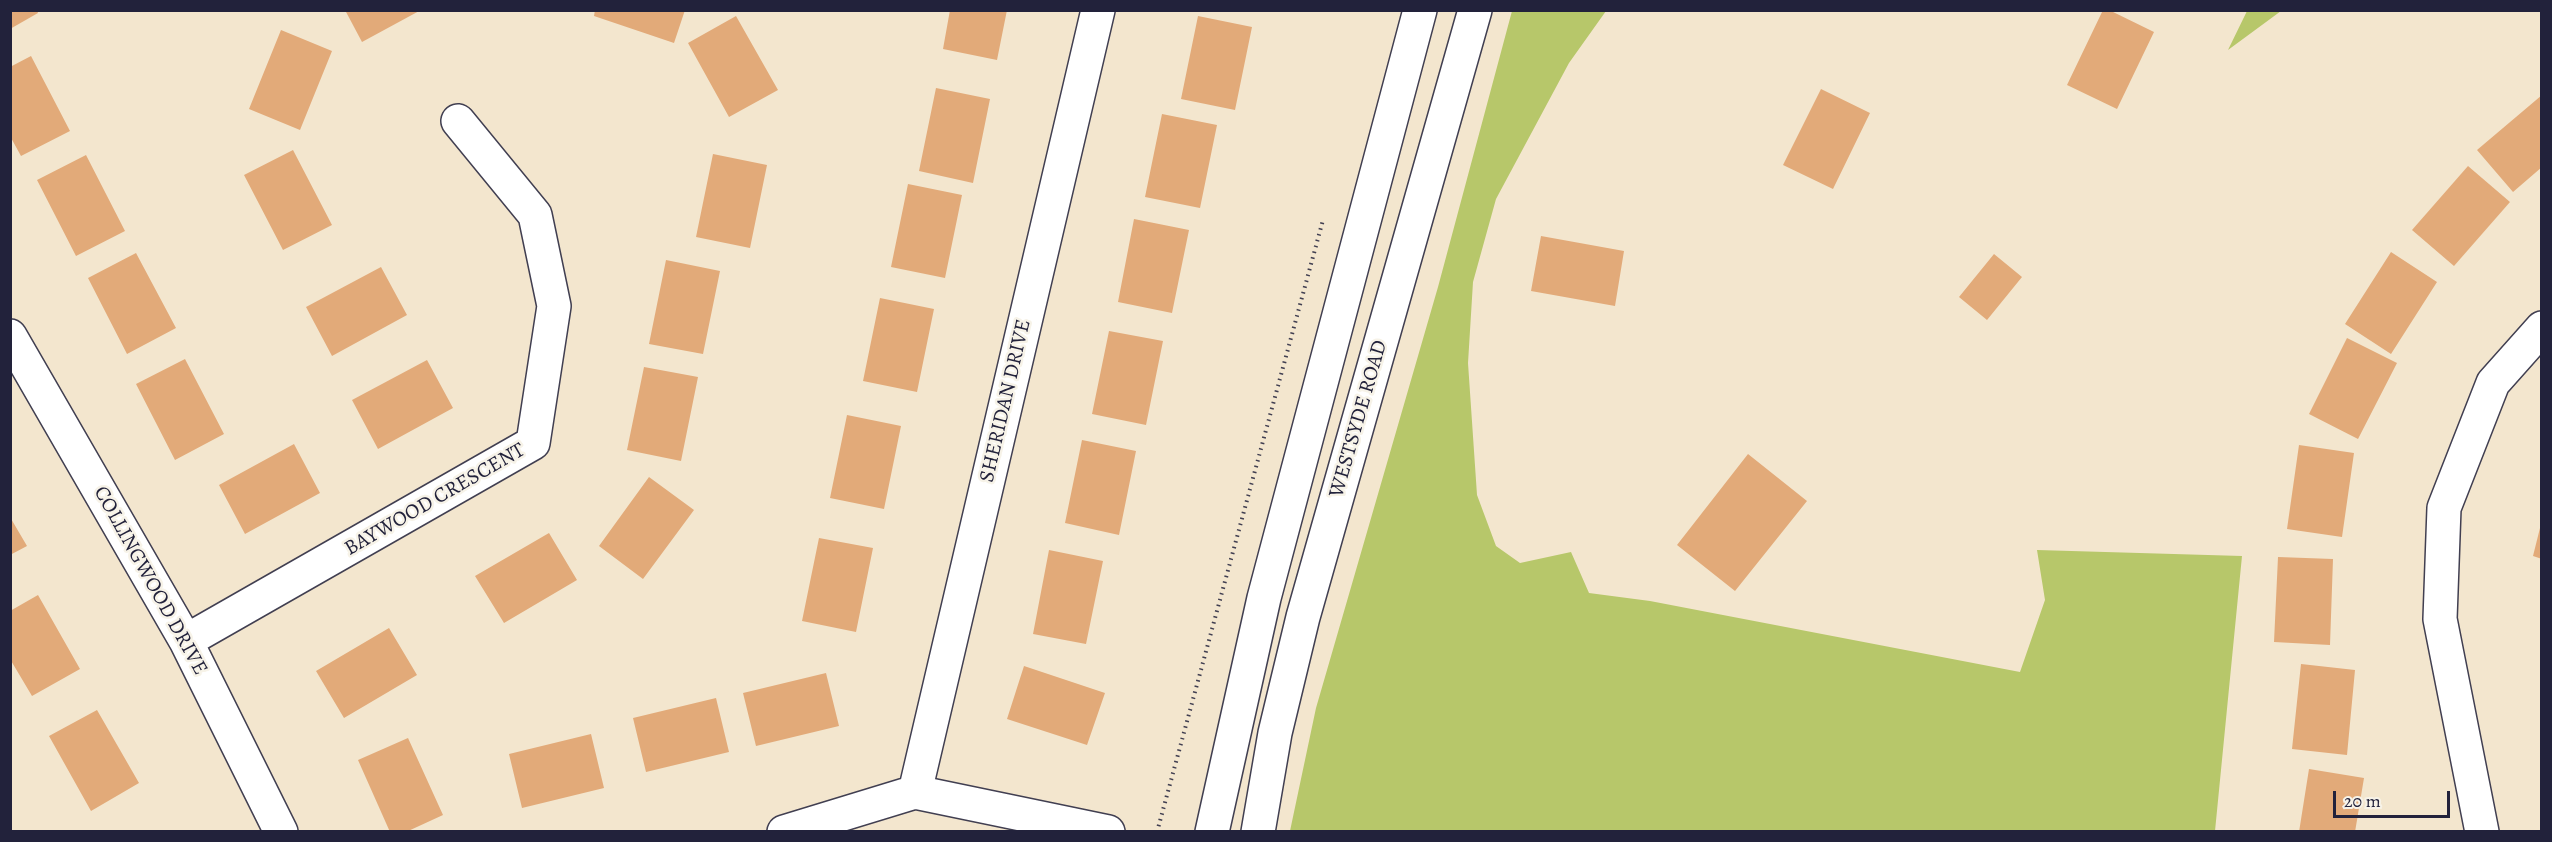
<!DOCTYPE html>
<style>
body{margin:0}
#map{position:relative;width:2552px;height:842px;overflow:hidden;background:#f3e6ce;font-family:Alegreya,serif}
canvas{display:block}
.frame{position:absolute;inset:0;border:12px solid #22223b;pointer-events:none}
.scale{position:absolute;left:2333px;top:791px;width:117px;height:27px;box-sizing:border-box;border:3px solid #22223b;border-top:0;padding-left:8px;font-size:18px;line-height:21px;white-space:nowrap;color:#22223b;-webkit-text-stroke:4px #f7f3e8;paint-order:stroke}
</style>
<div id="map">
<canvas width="2552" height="842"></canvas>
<div class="frame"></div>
<div class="scale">20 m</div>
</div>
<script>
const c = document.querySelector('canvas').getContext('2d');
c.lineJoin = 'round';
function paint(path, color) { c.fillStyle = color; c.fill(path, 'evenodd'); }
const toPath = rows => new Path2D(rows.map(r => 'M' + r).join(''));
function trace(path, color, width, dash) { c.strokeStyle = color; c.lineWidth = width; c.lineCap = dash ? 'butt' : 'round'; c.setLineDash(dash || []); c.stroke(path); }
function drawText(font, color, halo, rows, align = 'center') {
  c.font = font + ' Alegreya,serif'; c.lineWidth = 5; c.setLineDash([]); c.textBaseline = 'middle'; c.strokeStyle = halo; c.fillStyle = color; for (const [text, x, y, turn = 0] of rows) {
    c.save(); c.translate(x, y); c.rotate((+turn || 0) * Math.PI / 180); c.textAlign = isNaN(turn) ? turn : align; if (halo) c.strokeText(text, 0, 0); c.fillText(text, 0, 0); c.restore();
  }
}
const green = toPath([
 [1512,11,1606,11,1569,63,1496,199,1473,282,1468,363,1477,495,1496,546,1520,563,1571,552,1589,593,1650,601,2020,672,2045,600,2037,550,2242,556,2215,831,1290,831,1316,708,1438,287],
 [2247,11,2281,11,2228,50]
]);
const building = toPath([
 [10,10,37,10,38,13,10,29],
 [345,10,421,10,362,42],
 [595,10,685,10,674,43,594,16],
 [950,10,1007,10,997,60,943,49],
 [2103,10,2109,10,2154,32,2117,109,2067,85],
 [736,16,778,90,729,117,688,43],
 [1198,16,1252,27,1235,110,1181,99],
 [281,30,332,51,300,130,249,109],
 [31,56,70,131,21,156,10,136,10,67],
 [936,88,990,99,973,183,919,171],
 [1821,89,1870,113,1833,189,1783,165],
 [2542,95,2542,167,2513,192,2477,150],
 [1162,114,1217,125,1200,208,1145,197],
 [293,150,332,225,283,250,244,175],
 [713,154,767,165,750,248,696,237],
 [86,155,125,231,76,256,37,180],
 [2468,166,2510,202,2454,266,2412,230],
 [908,184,962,195,945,278,891,267],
 [1134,219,1189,230,1172,313,1118,302],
 [1541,236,1624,251,1615,306,1531,291],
 [2391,252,2437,282,2391,354,2345,324],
 [136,253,176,328,127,354,88,278],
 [1994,254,2022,277,1987,320,1959,297],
 [666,260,720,271,703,354,649,344],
 [381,267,407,315,332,356,306,307],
 [880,298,934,309,917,392,863,381],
 [1109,331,1163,341,1146,425,1092,414],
 [2347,338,2397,363,2358,439,2309,414],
 [185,359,224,434,175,460,136,384],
 [427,360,453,408,378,449,352,400],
 [644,367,698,377,681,461,627,450],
 [847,415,901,426,884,509,830,498],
 [1082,440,1136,451,1119,535,1065,523],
 [294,444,320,493,245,534,219,485],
 [2299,445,2354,453,2342,537,2287,529],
 [1748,454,1807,501,1735,591,1677,545],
 [649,477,694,510,643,579,599,546],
 [10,517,27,546,10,555],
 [2541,524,2542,524,2542,559,2533,556],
 [549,533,577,580,504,623,475,576],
 [819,538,873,548,856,632,802,621],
 [1049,550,1103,561,1086,644,1033,634],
 [2278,557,2333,559,2330,645,2274,642],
 [38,595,80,669,32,696,10,659,10,611],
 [389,628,417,675,344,718,316,671],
 [2301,664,2355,670,2347,755,2292,749],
 [1024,666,1105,693,1087,745,1007,719],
 [826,673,839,726,756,746,743,693],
 [716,698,729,752,646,772,633,718],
 [97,710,139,783,91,811,49,736],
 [591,734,604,788,522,808,509,754],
 [408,738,443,815,406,832,390,832,358,760],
 [2309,769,2364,778,2355,832,2299,832]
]);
const path = toPath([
 [1157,832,1323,220]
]);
const minor = toPath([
 [10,336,186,641,281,832],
 [186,641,533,443,554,306,535,215,458,121],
 [915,792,1098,10],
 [784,832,915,792,1108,832],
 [2482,832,2440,619,2444,508,2493,383,2542,328]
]);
const secondary = toPath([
 [1212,832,1264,598,1420,10],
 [1258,832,1275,733,1303,617,1475,10]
]);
const streetNames = [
 ["SHERIDAN DRIVE",1006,401,-77],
 ["WESTSYDE ROAD",1359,419,-74],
 ["BAYWOOD CRESCENT",435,500,-30],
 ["COLLINGWOOD DRIVE",150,581,61]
];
paint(green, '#b7c76a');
paint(building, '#e2aa79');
trace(minor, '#413f51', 36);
trace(secondary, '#413f51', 36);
trace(path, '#413f51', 4, [1.5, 4.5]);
trace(minor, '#fff', 33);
trace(secondary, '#fff', 33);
drawText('21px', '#22223b', '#f7f3e8', streetNames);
</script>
